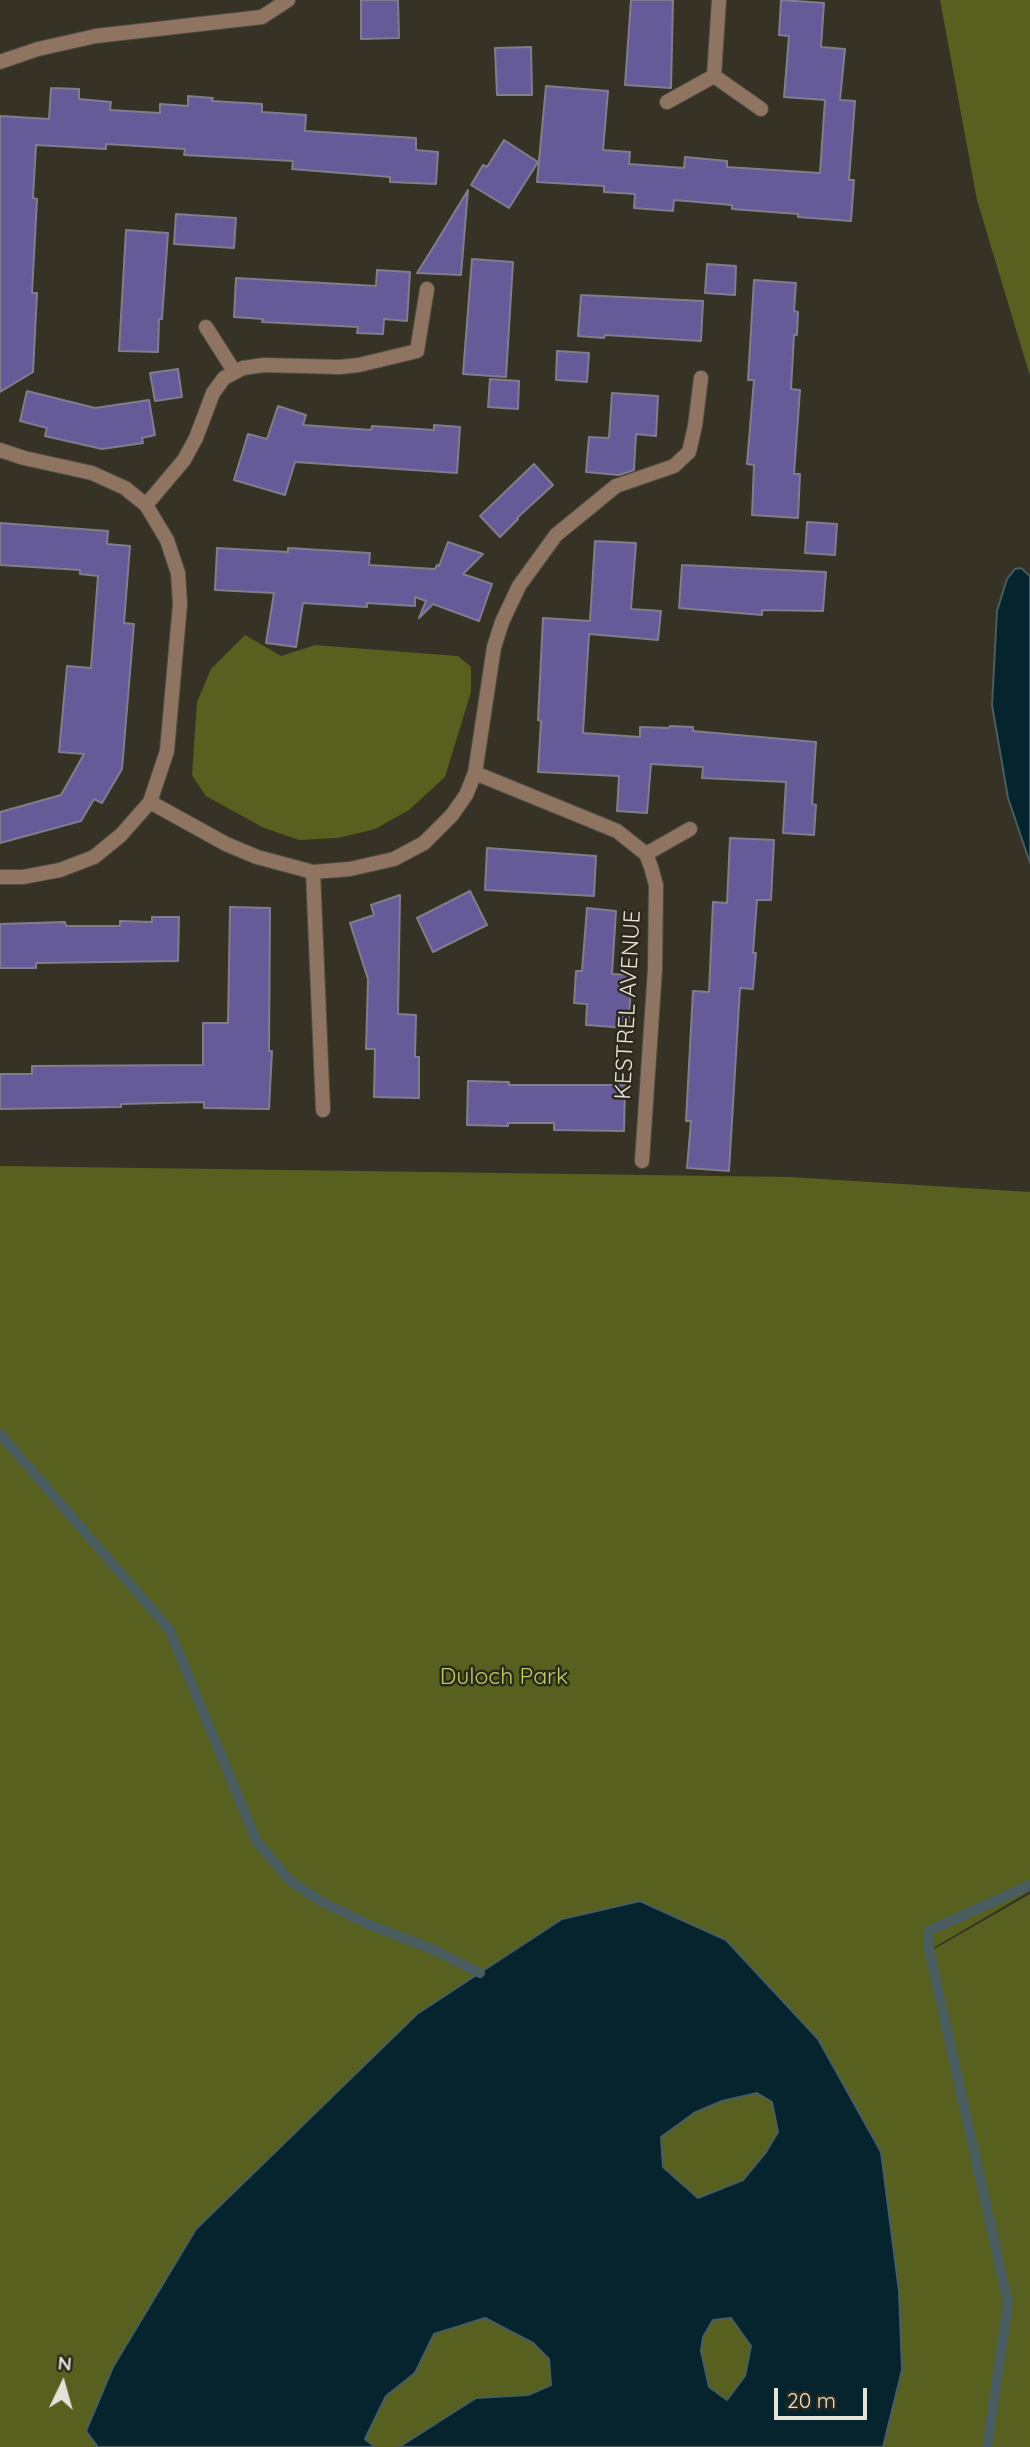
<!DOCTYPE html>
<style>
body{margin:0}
#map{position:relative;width:1030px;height:2447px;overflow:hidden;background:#363225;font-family:Quicksand,sans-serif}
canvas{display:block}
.north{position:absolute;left:28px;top:2349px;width:70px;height:70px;-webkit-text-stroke:5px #2c281b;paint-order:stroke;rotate:5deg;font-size:19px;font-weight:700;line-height:28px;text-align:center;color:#e5e2da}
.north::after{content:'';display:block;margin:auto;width:24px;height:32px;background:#e5e2da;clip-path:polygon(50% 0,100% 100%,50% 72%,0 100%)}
.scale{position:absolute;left:774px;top:2388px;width:93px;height:32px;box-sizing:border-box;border:4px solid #e5e2da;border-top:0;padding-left:9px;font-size:21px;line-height:24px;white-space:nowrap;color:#e5e2da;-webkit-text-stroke:5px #2c281b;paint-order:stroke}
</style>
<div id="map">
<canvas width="1030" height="2447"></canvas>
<div class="north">N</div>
<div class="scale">20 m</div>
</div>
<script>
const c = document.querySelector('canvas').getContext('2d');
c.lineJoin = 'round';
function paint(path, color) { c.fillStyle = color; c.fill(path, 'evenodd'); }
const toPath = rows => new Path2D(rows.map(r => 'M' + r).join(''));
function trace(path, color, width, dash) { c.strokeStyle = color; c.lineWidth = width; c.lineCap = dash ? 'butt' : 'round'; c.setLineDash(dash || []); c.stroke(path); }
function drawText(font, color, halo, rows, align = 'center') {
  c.font = font + ' Quicksand,sans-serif'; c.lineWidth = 5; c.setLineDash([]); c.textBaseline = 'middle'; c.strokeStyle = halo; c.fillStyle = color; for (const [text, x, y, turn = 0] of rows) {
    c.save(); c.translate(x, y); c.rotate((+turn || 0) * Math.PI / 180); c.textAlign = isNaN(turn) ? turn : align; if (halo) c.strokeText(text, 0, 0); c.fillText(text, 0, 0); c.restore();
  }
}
const green = toPath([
 [940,0,1030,0,1030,376,977,200],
 [245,635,281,656,315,645,458,656,471,667,471,692,445,777,409,810,375,829,338,838,299,840,264,828,206,796,192,775,197,702,211,669],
 [0,1166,790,1177,1030,1192,1030,1891,928,1951,929,1952,1030,1894,1030,2447,0,2447]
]);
const water = toPath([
 [1021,568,1030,576,1030,863,1008,798,992,705,997,611,1007,579,1015,569,1021,568],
 [640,1901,726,1940,818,2039,881,2152,899,2291,902,2370,883,2447,399,2447,476,2398,528,2395,551,2385,549,2359,533,2343,485,2318,434,2334,415,2373,386,2396,365,2439,375,2447,98,2447,86,2431,113,2367,196,2229,417,2014,562,1919,640,1901],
 [757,2093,772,2102,778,2132,766,2152,743,2180,698,2198,663,2167,661,2137,694,2113,722,2101,757,2093],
 [731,2318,751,2346,745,2376,727,2400,709,2387,701,2351,703,2337,713,2320,731,2318]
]);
const stream = toPath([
 [0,1434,169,1629,256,1840,290,1881,324,1903,370,1925,432,1949,480,1973],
 [987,2447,1008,2303,928,1945,928,1931,1030,1885]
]);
const building = toPath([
 [361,0,398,0,399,38,361,39,361,0],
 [631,0,673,0,671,88,625,85,631,0],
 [781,0,824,3,821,47,845,49,840,100,855,101,849,180,854,180,851,221,798,217,798,214,732,209,732,205,674,200,673,211,634,208,635,194,604,192,604,186,537,182,546,86,608,91,603,150,630,152,629,164,684,168,685,157,727,161,727,167,820,173,825,100,784,97,789,36,779,35,781,0],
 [531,47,532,95,497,95,495,48,531,47],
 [51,88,79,89,79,99,111,102,110,110,160,113,160,104,188,106,188,96,213,98,212,101,262,104,262,112,306,115,305,131,416,138,416,150,438,152,436,184,390,182,390,177,292,169,293,161,184,155,185,149,106,144,106,149,36,145,33,198,37,199,32,293,37,293,33,372,0,392,0,116,49,119,51,88],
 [504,140,538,162,509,208,471,185,483,165,487,167,504,140],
 [468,190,461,275,417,273,434,246,468,190],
 [176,214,236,218,234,248,174,244,176,214],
 [126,230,168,233,162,319,159,319,158,352,119,351,126,230],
 [472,259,513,262,506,377,463,374,472,259],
 [707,264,736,266,735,295,705,293,707,264],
 [377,270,410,272,407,321,384,319,383,334,357,333,358,327,262,322,263,319,234,317,236,278,376,286,377,270],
 [754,280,796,283,794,311,798,312,797,335,794,335,791,389,800,390,794,474,800,474,798,518,752,515,754,465,747,464,754,380,748,380,754,280],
 [581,295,703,301,701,341,605,335,604,338,578,336,581,295],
 [557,351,589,353,587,382,556,380,557,351],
 [178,369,182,397,155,401,150,373,178,369],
 [490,379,519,381,518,409,488,407,490,379],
 [27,391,95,408,149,400,155,435,142,438,143,443,102,449,45,436,47,428,20,421,27,391],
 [612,393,658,396,656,436,636,434,634,470,619,475,586,472,589,437,609,438,612,393],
 [278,406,306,415,303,425,371,430,372,426,434,430,434,425,460,427,457,473,295,462,285,495,234,480,248,434,267,439,278,406],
 [534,464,553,485,517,518,518,519,500,537,480,516,534,464],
 [807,522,837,524,835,555,805,553,807,522],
 [0,523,108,531,107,544,130,546,124,623,134,624,122,769,102,803,94,799,81,821,0,843,0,812,61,795,84,754,59,752,67,666,91,668,98,576,80,574,80,570,0,565,0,523],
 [595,541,636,543,631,609,661,611,658,640,589,634,583,733,640,737,640,727,669,728,670,726,693,727,693,731,816,742,812,804,816,805,814,835,783,833,786,782,702,778,703,767,651,764,647,813,617,811,619,776,538,772,541,721,538,720,543,618,590,621,595,541],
 [448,542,483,554,463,574,492,584,479,621,433,604,419,618,426,601,415,597,415,606,367,603,367,607,303,603,296,647,266,643,274,593,215,590,217,548,288,552,288,548,370,553,369,565,435,569,437,565,439,566,448,542],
 [682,565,826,572,823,611,762,610,762,615,679,608,682,565],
 [730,838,774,840,771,900,757,900,753,953,756,953,753,989,740,988,729,1171,687,1168,691,1121,686,1121,693,991,709,992,713,902,727,903,730,838],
 [487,848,596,856,594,896,485,890,487,848],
 [470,891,487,925,433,952,417,918,470,891],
 [400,895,398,1014,416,1015,415,1057,419,1057,419,1098,374,1097,375,1049,366,1049,368,979,350,923,374,915,371,905,400,895],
 [230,907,270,908,269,1051,272,1051,269,1109,204,1108,204,1102,121,1104,121,1107,0,1109,0,1074,32,1074,32,1066,203,1065,203,1023,228,1023,230,907],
 [587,908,616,911,612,974,632,975,628,1028,586,1025,587,1004,574,1003,576,971,582,971,587,908],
 [152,917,179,917,178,961,36,963,36,968,0,968,0,924,65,922,66,926,120,926,120,921,152,922,152,917],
 [468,1081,509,1082,509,1085,625,1085,624,1131,554,1130,554,1123,508,1123,508,1126,467,1125,468,1081]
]);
const street = toPath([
 [0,62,38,49,96,36,262,17,288,0],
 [714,76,719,0],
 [667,102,714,76,761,109],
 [206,327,234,371],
 [0,450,24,458,92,473,125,488,146,505,167,540,178,573,180,604,167,751,150,802,121,835,94,857,60,870,23,877,0,877],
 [146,505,184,460,196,438,213,393,224,378,243,368,264,365,340,367,359,365,417,351,427,289],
 [475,773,617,831,646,854,651,867,656,885,655,969,642,1161],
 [150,802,226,844,257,857,313,872,323,1110],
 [646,854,690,829],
 [313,872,350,869,394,859,424,843,452,815,466,795,475,773,494,647,502,622,519,586,556,535,616,486,674,466,689,452,695,426,701,378]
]);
const streetNames = [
 ["KESTREL AVENUE",628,1005,-87]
];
const parkNames = [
 ["Duloch Park",504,1677]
];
paint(green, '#57601f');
paint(water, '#06242d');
trace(water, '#495d61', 2);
trace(stream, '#495d61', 10);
paint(building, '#655b99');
trace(building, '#7f7e8d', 2);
trace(street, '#524e42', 16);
trace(street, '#8f7561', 14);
drawText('23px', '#e5e2da', '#2c281b', streetNames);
drawText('23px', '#bccc67', '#2c281b', parkNames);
</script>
